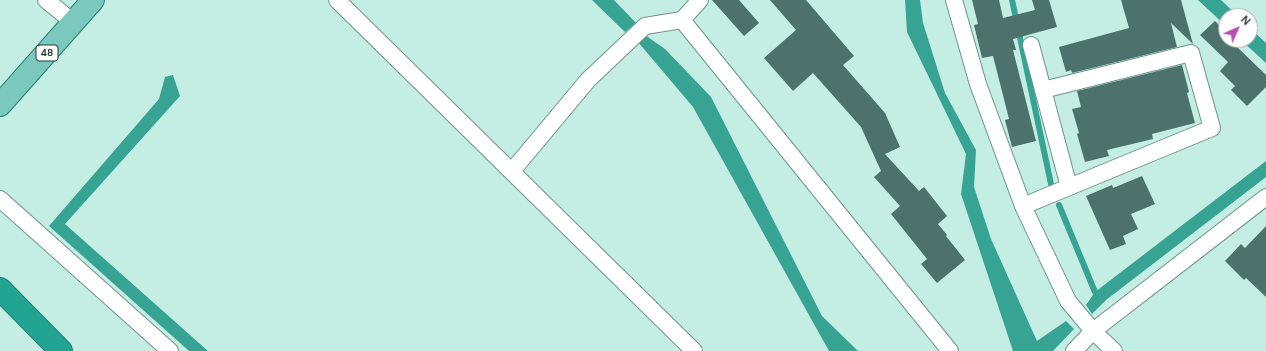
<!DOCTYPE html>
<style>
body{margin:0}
#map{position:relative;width:1266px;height:351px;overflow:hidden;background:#c4ede4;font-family:"DM Sans",sans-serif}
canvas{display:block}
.north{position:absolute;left:1218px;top:8px;width:40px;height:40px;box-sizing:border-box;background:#fff;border:1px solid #a9b0af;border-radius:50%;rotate:45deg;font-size:11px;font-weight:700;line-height:16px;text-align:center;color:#293a36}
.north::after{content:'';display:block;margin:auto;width:14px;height:18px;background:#b94fb0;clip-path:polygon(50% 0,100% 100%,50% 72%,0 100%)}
</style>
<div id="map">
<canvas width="1266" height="351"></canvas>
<div class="north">N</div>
</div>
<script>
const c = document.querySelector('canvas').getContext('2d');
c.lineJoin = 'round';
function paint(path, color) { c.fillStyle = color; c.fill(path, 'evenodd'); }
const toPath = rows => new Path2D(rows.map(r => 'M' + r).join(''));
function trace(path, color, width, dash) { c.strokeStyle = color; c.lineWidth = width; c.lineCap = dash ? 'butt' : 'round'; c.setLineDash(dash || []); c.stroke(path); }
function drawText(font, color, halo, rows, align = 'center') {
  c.font = font + ' "DM Sans",sans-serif'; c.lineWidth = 4; c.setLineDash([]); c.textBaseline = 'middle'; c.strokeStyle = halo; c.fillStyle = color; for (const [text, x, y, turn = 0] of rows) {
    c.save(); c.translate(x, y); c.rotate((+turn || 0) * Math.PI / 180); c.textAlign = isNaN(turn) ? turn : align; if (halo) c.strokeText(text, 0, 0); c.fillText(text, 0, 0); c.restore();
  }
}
const water = toPath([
 [592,0,614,0,636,23,625,32],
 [905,0,920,0,923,23,945,93,976,150,974,187,991,239,1037,341,1066,321,1074,329,1053,351,1013,351,961,194,966,154,907,32],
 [1198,0,1221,0,1238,16,1226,16,1226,26],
 [1250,28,1266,43,1266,63,1241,40,1250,40],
 [645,35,665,49,711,97,822,316,858,351,829,351,693,107,638,42],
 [173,75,180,96,65,224,208,351,189,351,49,226,159,99,165,77],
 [1266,161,1266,177,1106,300,1092,314,1086,305,1095,292]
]);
const stream = toPath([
 [1012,0,1051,184],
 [1059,205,1095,292]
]);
const building = toPath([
 [712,0,739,0,759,23,744,36],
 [770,0,806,0,854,56,843,65,885,113,900,147,885,154,919,191,924,187,947,216,938,224,947,235,946,236,965,260,937,283,921,264,927,259,891,214,900,206,874,177,881,171,861,127,813,73,793,91,764,58,796,30],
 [972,0,999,0,1003,18,1035,10,1032,0,1049,0,1057,27,1013,39,1016,50,1013,50,1036,141,1012,147,1005,120,1009,119,993,56,982,58,974,25,978,24],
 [1121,0,1181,0,1193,44,1171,23,1177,47,1072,73,1071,70,1066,72,1059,47,1129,28],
 [1215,21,1226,32,1226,40,1235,40,1235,41,1233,43,1266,75,1266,87,1247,106,1231,90,1235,86,1220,71,1228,62,1200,35],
 [1182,65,1189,92,1187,93,1195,123,1152,134,1153,139,1107,150,1109,156,1085,162,1077,134,1079,133,1072,109,1081,107,1077,91],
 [1142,176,1155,204,1131,214,1138,229,1123,236,1126,244,1110,250,1086,196,1112,185,1113,188],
 [1266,226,1266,297,1246,278,1244,280,1225,261,1241,244,1245,248]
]);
const minor = toPath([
 [46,0,73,22],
 [337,0,694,351],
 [954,0,978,84,1023,206,1068,301,1093,331,1114,351],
 [682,20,950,351],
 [1031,45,1069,187],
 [512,171,588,80,645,26,682,20,700,0],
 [0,199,170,351],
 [1023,206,1212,128,1191,53,1043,90],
 [1074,351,1093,331,1266,197]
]);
const primary = toPath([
 [0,105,93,0]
]);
const motorway = toPath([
 [0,289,61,351]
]);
const shields = [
 [47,53,22]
];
const shieldNames = [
 ["48",47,53]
];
paint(water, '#37a393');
trace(stream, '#37a393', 6);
paint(building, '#4d726b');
trace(minor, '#6e948c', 18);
trace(primary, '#247f72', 24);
trace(motorway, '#247f72', 24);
trace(minor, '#fff', 16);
trace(primary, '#7ac8be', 22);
trace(motorway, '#21a492', 22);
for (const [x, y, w] of shields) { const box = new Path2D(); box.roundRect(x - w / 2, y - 8, w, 16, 3); c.fillStyle = '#fff'; c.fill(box); trace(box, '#293a36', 1); }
drawText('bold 10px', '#293a36', null, shieldNames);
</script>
